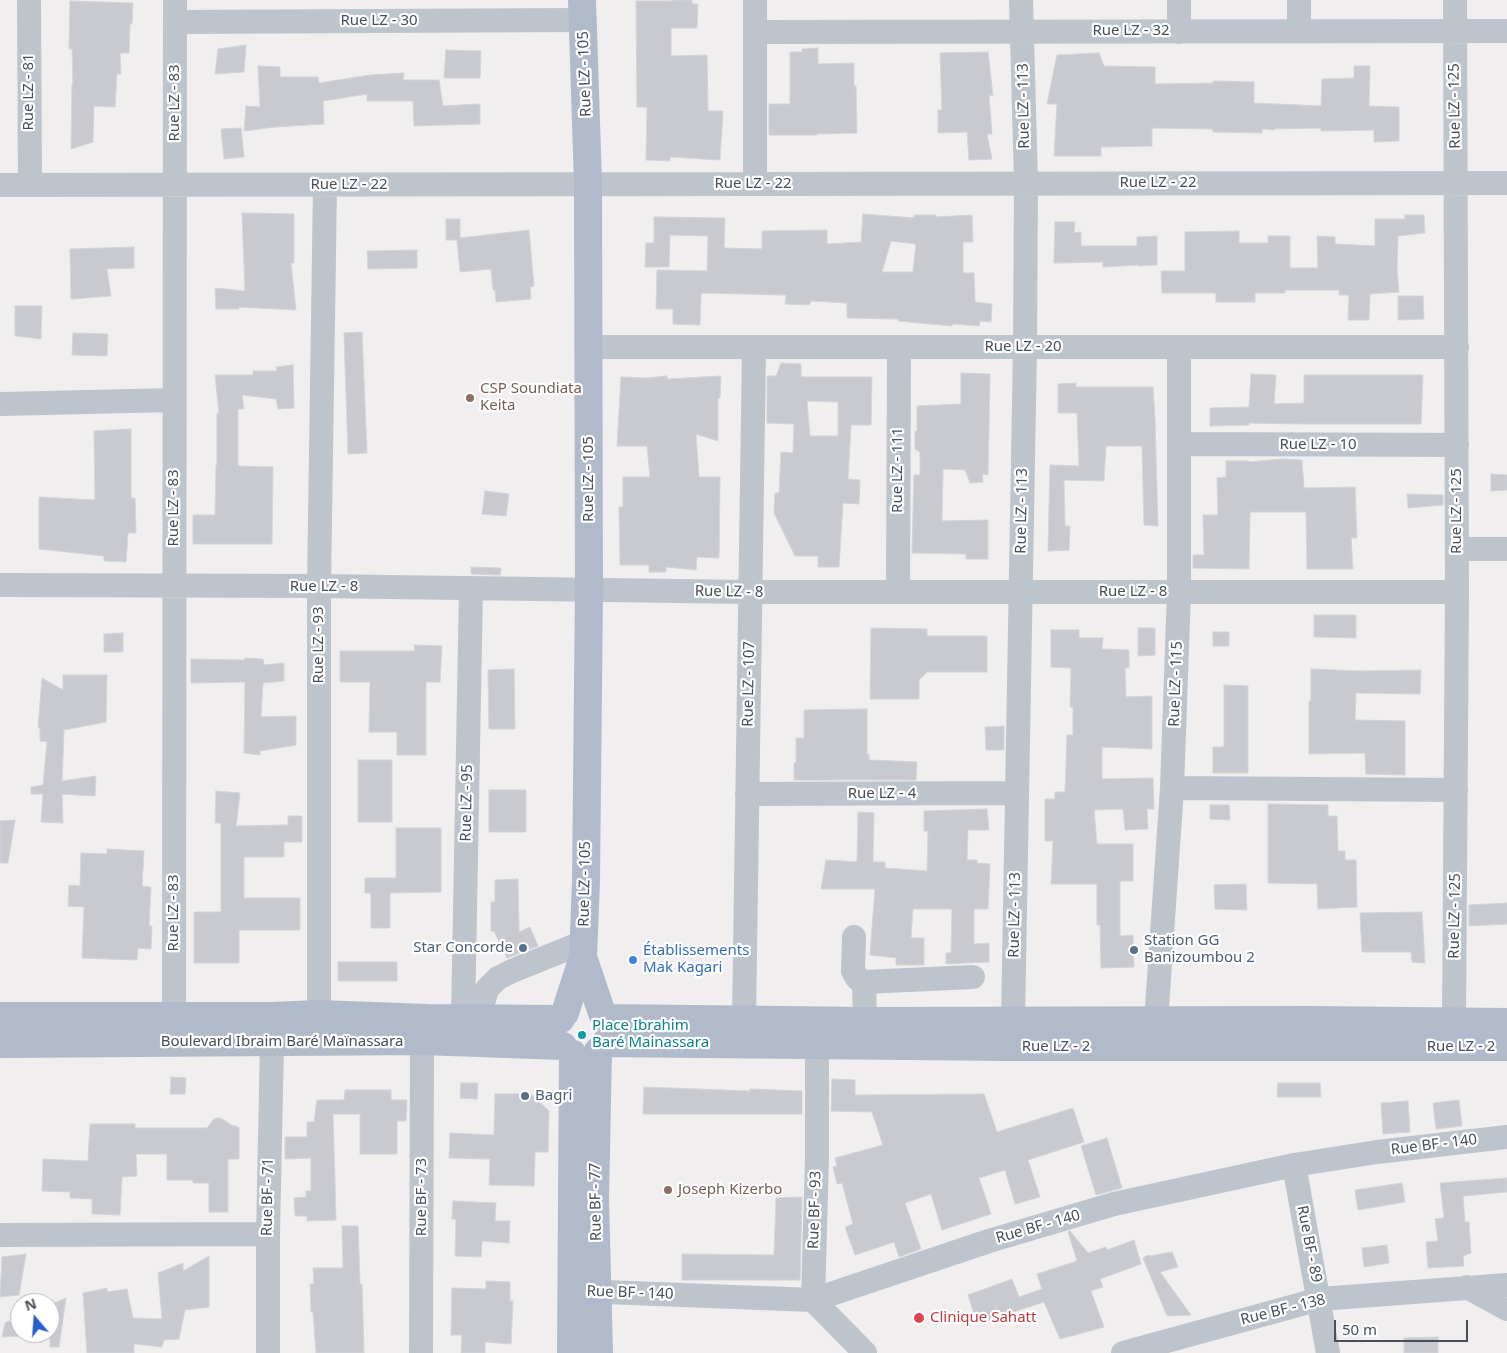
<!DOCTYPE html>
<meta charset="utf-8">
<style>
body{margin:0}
#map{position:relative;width:1507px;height:1353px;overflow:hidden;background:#f0eeee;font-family:"Noto Sans",sans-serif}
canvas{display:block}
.north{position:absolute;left:10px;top:1293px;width:50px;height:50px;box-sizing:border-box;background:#fff;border:1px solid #b6b9bd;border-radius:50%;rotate:342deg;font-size:14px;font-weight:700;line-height:20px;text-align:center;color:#484f5a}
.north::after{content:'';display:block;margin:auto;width:18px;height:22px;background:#275fd1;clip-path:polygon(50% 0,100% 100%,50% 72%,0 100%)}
.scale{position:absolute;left:1334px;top:1320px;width:134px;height:22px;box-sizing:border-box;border:2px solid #484f5a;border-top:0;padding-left:6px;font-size:15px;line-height:18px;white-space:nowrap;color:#484f5a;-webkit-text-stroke:4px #fff;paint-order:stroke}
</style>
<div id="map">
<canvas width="1507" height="1353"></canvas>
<div class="north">N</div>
<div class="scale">50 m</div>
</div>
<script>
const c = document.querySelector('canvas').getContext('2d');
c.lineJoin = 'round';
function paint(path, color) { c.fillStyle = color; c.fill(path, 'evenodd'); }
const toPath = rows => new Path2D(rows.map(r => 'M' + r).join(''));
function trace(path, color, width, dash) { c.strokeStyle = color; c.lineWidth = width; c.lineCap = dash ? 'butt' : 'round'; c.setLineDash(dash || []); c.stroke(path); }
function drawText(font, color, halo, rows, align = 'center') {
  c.font = font + ' "Noto Sans",sans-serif'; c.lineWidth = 4.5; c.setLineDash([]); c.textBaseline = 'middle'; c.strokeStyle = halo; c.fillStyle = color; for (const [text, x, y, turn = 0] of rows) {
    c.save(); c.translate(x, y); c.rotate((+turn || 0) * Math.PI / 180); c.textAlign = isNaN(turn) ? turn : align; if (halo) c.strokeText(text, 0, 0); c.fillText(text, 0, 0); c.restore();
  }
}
const building = toPath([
 [672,0,692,0,692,4,698,4,697,28,671,28,671,56,707,55,708,111,723,111,720,160,670,157,670,161,646,160,647,107,637,107,636,1,672,1,672,0],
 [70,1,133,3,132,24,130,24,129,53,120,53,121,74,117,74,115,107,94,106,93,142,71,149,72,84,73,84,72,49,69,49,70,1],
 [246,45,244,72,215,74,218,49,246,45],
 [818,48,818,64,854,63,854,86,856,86,857,133,817,134,817,135,769,135,769,104,790,104,790,52,802,52,802,49,818,48],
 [446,50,481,51,480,78,444,78,446,50],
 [988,52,993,96,989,95,992,134,987,134,992,159,969,160,967,132,938,133,938,110,942,110,940,53,988,52],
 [1099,53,1104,66,1155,67,1155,84,1213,83,1213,81,1254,82,1254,103,1321,106,1322,79,1354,78,1354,66,1370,66,1369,106,1399,107,1399,141,1374,142,1374,130,1321,131,1321,128,1274,129,1274,130,1262,129,1262,133,1213,132,1213,129,1152,128,1152,146,1101,147,1101,156,1054,156,1057,104,1047,104,1057,55,1099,53],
 [258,66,280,67,280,77,318,77,319,83,370,75,404,73,403,80,439,80,443,106,480,104,480,124,414,126,413,101,367,101,367,94,323,101,324,124,275,127,244,131,246,106,260,107,258,66],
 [241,128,244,157,224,159,221,129,241,128],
 [242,213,294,214,294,263,291,263,296,310,239,307,239,309,216,309,215,288,245,291,242,213],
 [863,214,914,218,914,215,936,215,936,217,972,215,973,242,963,242,963,273,974,273,975,302,992,304,991,322,980,321,979,326,953,324,952,326,898,321,898,319,847,318,847,303,811,301,809,305,785,304,786,295,701,293,700,325,673,324,673,309,656,309,657,270,707,271,708,236,670,235,669,267,645,267,646,243,654,243,654,217,725,218,724,248,762,249,762,231,827,230,827,244,861,242,863,214],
 [891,241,916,244,913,272,882,272,891,241],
 [1405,215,1424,215,1425,233,1398,236,1397,270,1399,292,1370,294,1369,320,1348,320,1349,295,1339,295,1339,290,1285,290,1285,293,1255,293,1255,302,1216,302,1216,293,1162,293,1161,271,1185,271,1185,232,1239,231,1239,243,1268,243,1268,236,1290,236,1290,268,1318,268,1317,236,1335,237,1335,244,1375,246,1375,219,1405,219,1405,215],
 [446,219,460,219,460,238,529,230,534,286,530,287,531,299,496,302,495,290,493,290,491,269,460,272,457,240,446,240,446,219],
 [1055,222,1075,222,1074,233,1081,232,1081,246,1137,246,1137,237,1157,236,1157,265,1138,266,1138,265,1103,267,1103,262,1054,263,1055,222],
 [134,247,134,268,107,269,111,296,71,299,70,249,134,247],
 [417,250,417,268,368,269,367,251,417,250],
 [1398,296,1423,296,1424,319,1398,320,1398,296],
 [15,306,42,306,41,339,15,336,15,306],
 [362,332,367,453,348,454,344,333,362,332],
 [73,333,108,334,107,356,72,355,73,333],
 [781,363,801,364,801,377,872,377,871,425,851,425,848,479,860,480,859,504,843,503,839,567,818,567,818,556,795,556,774,513,775,493,779,493,781,452,793,453,794,424,767,423,767,376,776,376,781,363],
 [807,401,838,402,838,436,810,436,807,401],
 [293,365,294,408,278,409,276,399,242,395,244,409,238,409,238,466,273,467,272,544,193,544,193,515,215,515,216,465,217,465,217,413,219,413,215,375,253,375,253,371,277,371,276,367,293,365],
 [961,373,990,374,988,475,982,474,983,482,970,483,965,470,943,469,942,521,988,520,988,559,966,559,966,554,912,553,914,475,920,475,920,452,915,449,915,431,917,431,917,406,961,404,961,373],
 [1251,374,1276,375,1274,404,1304,403,1304,375,1423,375,1421,424,1302,424,1249,423,1249,425,1210,426,1210,408,1249,407,1251,374],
 [667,376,667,379,721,376,720,398,718,398,718,441,696,434,699,477,720,477,719,558,697,557,696,570,666,567,666,572,649,572,649,565,620,565,619,507,623,507,623,477,650,477,647,446,617,446,621,377,647,378,667,376],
 [1076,383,1076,387,1153,387,1155,419,1158,526,1144,525,1142,446,1106,446,1104,481,1064,480,1065,526,1070,526,1069,550,1048,551,1050,465,1079,466,1077,413,1058,413,1058,384,1076,383],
 [131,429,131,498,135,498,136,533,128,533,126,562,104,561,104,556,39,549,39,497,95,500,94,431,131,429],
 [1282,459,1302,460,1304,488,1355,487,1357,538,1351,538,1353,569,1307,569,1306,512,1250,512,1249,569,1193,568,1193,555,1204,555,1203,515,1218,515,1217,478,1226,477,1226,461,1249,461,1249,462,1282,459],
 [1491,474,1507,475,1507,490,1491,491,1491,474],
 [485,491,509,494,506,516,482,514,485,491],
 [1407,494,1443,495,1443,505,1408,508,1407,494],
 [471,567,501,568,500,575,471,574,471,567],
 [1314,615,1356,615,1356,638,1314,637,1314,615],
 [871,628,927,629,927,636,987,636,987,672,927,672,919,680,919,699,870,699,871,628],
 [1138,628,1155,628,1155,655,1138,656,1138,628],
 [1051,630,1079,630,1079,638,1103,638,1102,649,1129,650,1129,668,1125,668,1126,697,1152,696,1152,749,1102,747,1102,779,1153,778,1154,809,1147,809,1148,829,1125,830,1123,809,1094,810,1097,844,1133,844,1133,881,1120,881,1120,936,1133,935,1134,967,1101,968,1100,925,1097,925,1097,884,1051,884,1053,841,1045,841,1045,799,1055,799,1055,792,1065,792,1067,735,1073,735,1073,707,1070,707,1071,668,1051,667,1051,630],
 [1213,632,1229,632,1229,646,1213,646,1213,632],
 [123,633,123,652,104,652,104,634,123,633],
 [414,645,442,646,440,682,426,682,426,755,397,755,397,732,369,732,370,682,340,682,340,651,415,651,414,645],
 [245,658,263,659,264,665,284,663,284,681,263,683,261,717,296,716,296,745,260,751,260,755,244,753,245,682,191,683,191,659,245,660,245,658],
 [514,669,515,729,489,729,488,670,514,669],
 [1311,669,1361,671,1421,670,1420,694,1356,693,1355,720,1405,721,1405,775,1366,774,1365,753,1309,754,1309,701,1311,701,1311,669],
 [63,675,107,675,106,722,64,730,62,781,96,776,95,796,62,794,63,823,41,822,43,794,31,794,31,787,43,785,47,742,40,741,40,728,38,728,42,678,63,690,63,675],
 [1224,685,1248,686,1248,773,1213,773,1213,747,1224,747,1224,685],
 [867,709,867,754,869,754,869,760,917,762,916,780,794,780,794,763,796,763,796,738,804,738,804,710,867,709],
 [1004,726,1004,750,986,750,985,727,1004,726],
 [358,760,392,760,392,822,358,822,358,760],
 [489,790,526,790,526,832,489,832,489,790],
 [216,791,240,793,236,826,288,825,288,816,302,816,302,842,284,842,284,857,244,857,244,898,300,898,300,930,239,930,239,963,194,963,194,912,221,912,221,823,215,823,216,791],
 [1268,804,1328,805,1328,816,1337,816,1338,851,1345,851,1345,860,1356,860,1357,907,1318,909,1317,884,1268,883,1268,804],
 [1210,805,1229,805,1230,820,1210,819,1210,805],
 [987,809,989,830,968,830,967,860,977,860,977,863,990,864,988,909,974,909,974,944,989,943,989,962,946,964,946,953,951,953,952,909,913,909,911,938,924,938,924,965,896,965,896,958,870,955,875,889,821,889,826,860,857,862,858,812,874,813,873,862,885,862,885,868,927,871,928,831,924,831,924,811,987,809],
 [15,820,8,863,0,863,0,821,15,820],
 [396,828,441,828,441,892,390,893,390,928,371,928,371,893,365,893,365,878,396,878,396,828],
 [107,849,144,851,142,886,151,887,149,926,152,926,151,949,138,948,137,960,82,958,84,907,68,906,69,885,80,886,81,853,107,854,107,849],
 [518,879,519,932,530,927,538,946,507,958,494,931,491,931,491,902,495,902,495,880,518,879],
 [1246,884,1247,910,1215,909,1214,885,1246,884],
 [1507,903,1507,924,1469,926,1469,905,1507,903],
 [1422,912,1425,963,1412,962,1411,952,1362,952,1360,913,1422,912],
 [338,962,397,962,397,981,338,981,338,962],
 [171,1077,186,1078,185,1094,170,1094,171,1077],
 [832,1079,855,1080,855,1095,984,1094,997,1132,1073,1108,1084,1142,1028,1160,1040,1197,1015,1204,1005,1170,979,1178,991,1214,942,1230,931,1194,905,1203,921,1249,899,1257,894,1242,855,1255,845,1227,853,1224,842,1183,837,1184,833,1167,837,1166,835,1158,883,1145,872,1112,831,1111,832,1079],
 [461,1083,478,1083,477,1099,460,1098,461,1083],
 [1278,1083,1320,1083,1321,1097,1277,1097,1278,1083],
 [644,1087,750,1091,750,1089,802,1091,802,1114,643,1114,644,1087],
 [345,1090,391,1090,391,1100,407,1100,406,1121,397,1121,397,1154,360,1154,360,1114,333,1114,336,1220,307,1221,307,1216,295,1216,294,1198,306,1197,306,1191,311,1191,311,1158,285,1159,285,1137,307,1137,307,1122,314,1122,317,1100,344,1100,345,1090],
 [495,1094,531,1094,549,1111,548,1152,535,1152,534,1186,489,1185,490,1159,449,1158,450,1133,494,1135,495,1094],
 [1459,1100,1462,1126,1436,1129,1433,1103,1459,1100],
 [1408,1101,1410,1132,1383,1134,1381,1103,1408,1101],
 [216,1118,221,1118,231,1125,239,1127,239,1159,228,1159,228,1212,209,1212,209,1183,193,1183,193,1180,167,1180,167,1154,136,1154,137,1176,122,1177,120,1215,92,1214,92,1199,70,1198,70,1192,42,1191,43,1159,88,1161,90,1124,135,1124,135,1128,207,1128,213,1120,216,1118],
 [1107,1138,1122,1188,1096,1195,1081,1146,1107,1138],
 [1507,1178,1507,1192,1463,1196,1465,1222,1469,1222,1471,1253,1463,1256,1464,1266,1428,1268,1426,1242,1438,1241,1435,1219,1444,1218,1440,1183,1507,1178],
 [1402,1183,1405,1202,1358,1210,1355,1190,1402,1183],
 [802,1197,800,1280,682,1280,682,1254,774,1255,776,1198,802,1197],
 [453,1201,496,1203,495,1221,510,1221,509,1243,482,1241,481,1257,455,1256,456,1219,452,1219,453,1201],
 [342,1226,358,1226,360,1284,362,1284,364,1353,316,1353,313,1312,311,1312,310,1284,314,1284,313,1268,343,1268,342,1226],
 [1070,1231,1088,1253,1106,1247,1107,1250,1134,1240,1141,1264,1100,1279,1103,1287,1091,1291,1104,1327,1060,1339,1044,1302,977,1324,968,1295,1012,1279,1019,1297,1042,1289,1037,1274,1077,1261,1068,1232,1070,1231],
 [1387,1245,1389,1263,1364,1267,1362,1248,1387,1245],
 [1172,1252,1178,1267,1160,1272,1191,1315,1167,1316,1143,1258,1148,1255,1149,1256,1172,1252],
 [26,1254,19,1295,0,1297,2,1257,26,1254],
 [209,1256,209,1307,185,1310,179,1339,164,1340,162,1347,134,1344,134,1353,87,1353,83,1293,107,1288,107,1292,127,1289,133,1318,162,1319,158,1273,183,1263,183,1271,209,1256],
 [486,1281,510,1282,510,1301,513,1301,511,1344,485,1342,485,1353,461,1353,462,1335,451,1335,452,1288,486,1289,486,1281],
 [66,1298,59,1347,50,1347,50,1305,66,1298],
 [20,1317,20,1336,2,1337,5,1323,20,1317],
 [1438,1337,1438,1353,1404,1353,1404,1338,1438,1337]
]);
const minor = toPath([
 [29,0,30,185],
 [1299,0,1299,31],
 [175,22,583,20],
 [755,32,1507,31],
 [1179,32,1179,0],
 [755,184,755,0],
 [0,185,1507,183],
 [588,347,1457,347],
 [0,404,174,400],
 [1179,444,1457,445],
 [1457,549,1507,549],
 [0,585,319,586,750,592,1457,592],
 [898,592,899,348],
 [1172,788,1456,790],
 [747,794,1017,793],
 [854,937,853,971,857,978,864,982],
 [319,1014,319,586,325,186],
 [174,1016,175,0],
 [479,1017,487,989,498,978,512,971,584,942],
 [463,1018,471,588],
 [744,1020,754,348],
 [865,1021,864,982,973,977],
 [1013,1021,1025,347,1026,183,1021,0],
 [1157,1021,1157,1007,1172,788,1179,592,1179,347],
 [1454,1021,1457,592,1455,0],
 [817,1045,817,1158,813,1300,865,1353],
 [1294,1165,1328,1353],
 [0,1235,268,1234],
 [1467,1287,1507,1309],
 [578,1291,813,1300,989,1241,1114,1204,1294,1165,1377,1152,1507,1137],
 [268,1353,268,1234,272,1042],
 [421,1353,422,1041],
 [1123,1353,1320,1299,1507,1285]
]);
const major = toPath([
 [583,957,602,1013],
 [565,1013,583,957,586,881,589,590,588,183,582,0],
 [0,1016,271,1016,319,1014,427,1018,561,1019],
 [606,1018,865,1021,1309,1020,1507,1022],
 [605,1043,1007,1047,1507,1047],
 [0,1044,422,1041,563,1046],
 [598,1051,595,1199,599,1353],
 [571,1353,573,1054]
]);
const markers = [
 [470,398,5,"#8d6e63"],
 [523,948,5,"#5c6f8a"],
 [1134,950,5,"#5c6f8a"],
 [633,960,5,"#3f7fe0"],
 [582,1035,5,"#0f9aa8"],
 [525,1096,5,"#5c6f8a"],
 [668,1190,5,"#8d6e63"],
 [919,1318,6,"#e0444e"]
];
const streetNames = [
 ["Rue LZ - 30",379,21],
 ["Rue LZ - 32",1131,31],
 ["Rue LZ - 105",585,74,-92],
 ["Rue LZ - 81",29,92,-90],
 ["Rue LZ - 83",175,103,-90],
 ["Rue LZ - 113",1024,106,-91],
 ["Rue LZ - 125",1455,106,-91],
 ["Rue LZ - 22",1158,183],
 ["Rue LZ - 22",753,184],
 ["Rue LZ - 22",349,185],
 ["Rue LZ - 20",1023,347],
 ["Rue LZ - 10",1318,445],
 ["Rue LZ - 111",898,470,-90],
 ["Rue LZ - 105",589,479,-90],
 ["Rue LZ - 83",174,508,-90],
 ["Rue LZ - 113",1022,511,-89],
 ["Rue LZ - 125",1457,511,-90],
 ["Rue LZ - 8",324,587],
 ["Rue LZ - 8",729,592,1],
 ["Rue LZ - 8",1133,592],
 ["Rue LZ - 93",319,645,-90],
 ["Rue LZ - 107",749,684,-89],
 ["Rue LZ - 115",1176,684,-88],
 ["Rue LZ - 4",882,794],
 ["Rue LZ - 95",467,803,-89],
 ["Rue LZ - 105",585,884,-89],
 ["Rue LZ - 83",174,913,-90],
 ["Rue LZ - 113",1015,915,-89],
 ["Rue LZ - 125",1455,916,-89],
 ["Boulevard Ibraim Baré Maïnassara",282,1042],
 ["Rue LZ - 2",1056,1047],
 ["Rue LZ - 2",1461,1047],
 ["Rue BF - 140",1434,1145,-7],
 ["Rue BF - 71",268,1197,-89],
 ["Rue BF - 73",422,1197,-90],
 ["Rue BF - 77",596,1202,-91],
 ["Rue BF - 93",815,1210,-88],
 ["Rue BF - 140",1038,1227,-16],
 ["Rue BF - 89",1309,1244,79],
 ["Rue BF - 140",630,1293,2],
 ["Rue BF - 138",1283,1310,-14]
];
const educationNames = [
 ["CSP Soundiata",480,389],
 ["Keita",480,406],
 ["Joseph Kizerbo",678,1190]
];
const serviceNames = [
 ["Station GG",1144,941],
 ["Banizoumbou 2",1144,958],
 ["Star Concorde",513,948,"right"],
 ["Bagri",535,1096]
];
const shopNames = [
 ["Établissements",643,951],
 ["Mak Kagari",643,968]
];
const cultureNames = [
 ["Place Ibrahim",592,1026],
 ["Baré Mainassara",592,1043]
];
const healthNames = [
 ["Clinique Sahatt",930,1318]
];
paint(building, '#c9cad0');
trace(building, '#d2d4d9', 1);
trace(minor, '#bdc4cc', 24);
trace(major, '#b0bacb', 28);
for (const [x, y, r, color] of markers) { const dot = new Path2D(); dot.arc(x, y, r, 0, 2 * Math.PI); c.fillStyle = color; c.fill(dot); trace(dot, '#fff', 2); }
drawText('15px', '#484f5a', '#fff', streetNames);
drawText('15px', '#785e54', '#fff', educationNames, 'left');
drawText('15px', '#4e5e75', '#fff', serviceNames, 'left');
drawText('15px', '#366cbe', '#fff', shopNames, 'left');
drawText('15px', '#0d838f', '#fff', cultureNames, 'left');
drawText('15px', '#be3a42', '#fff', healthNames, 'left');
</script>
